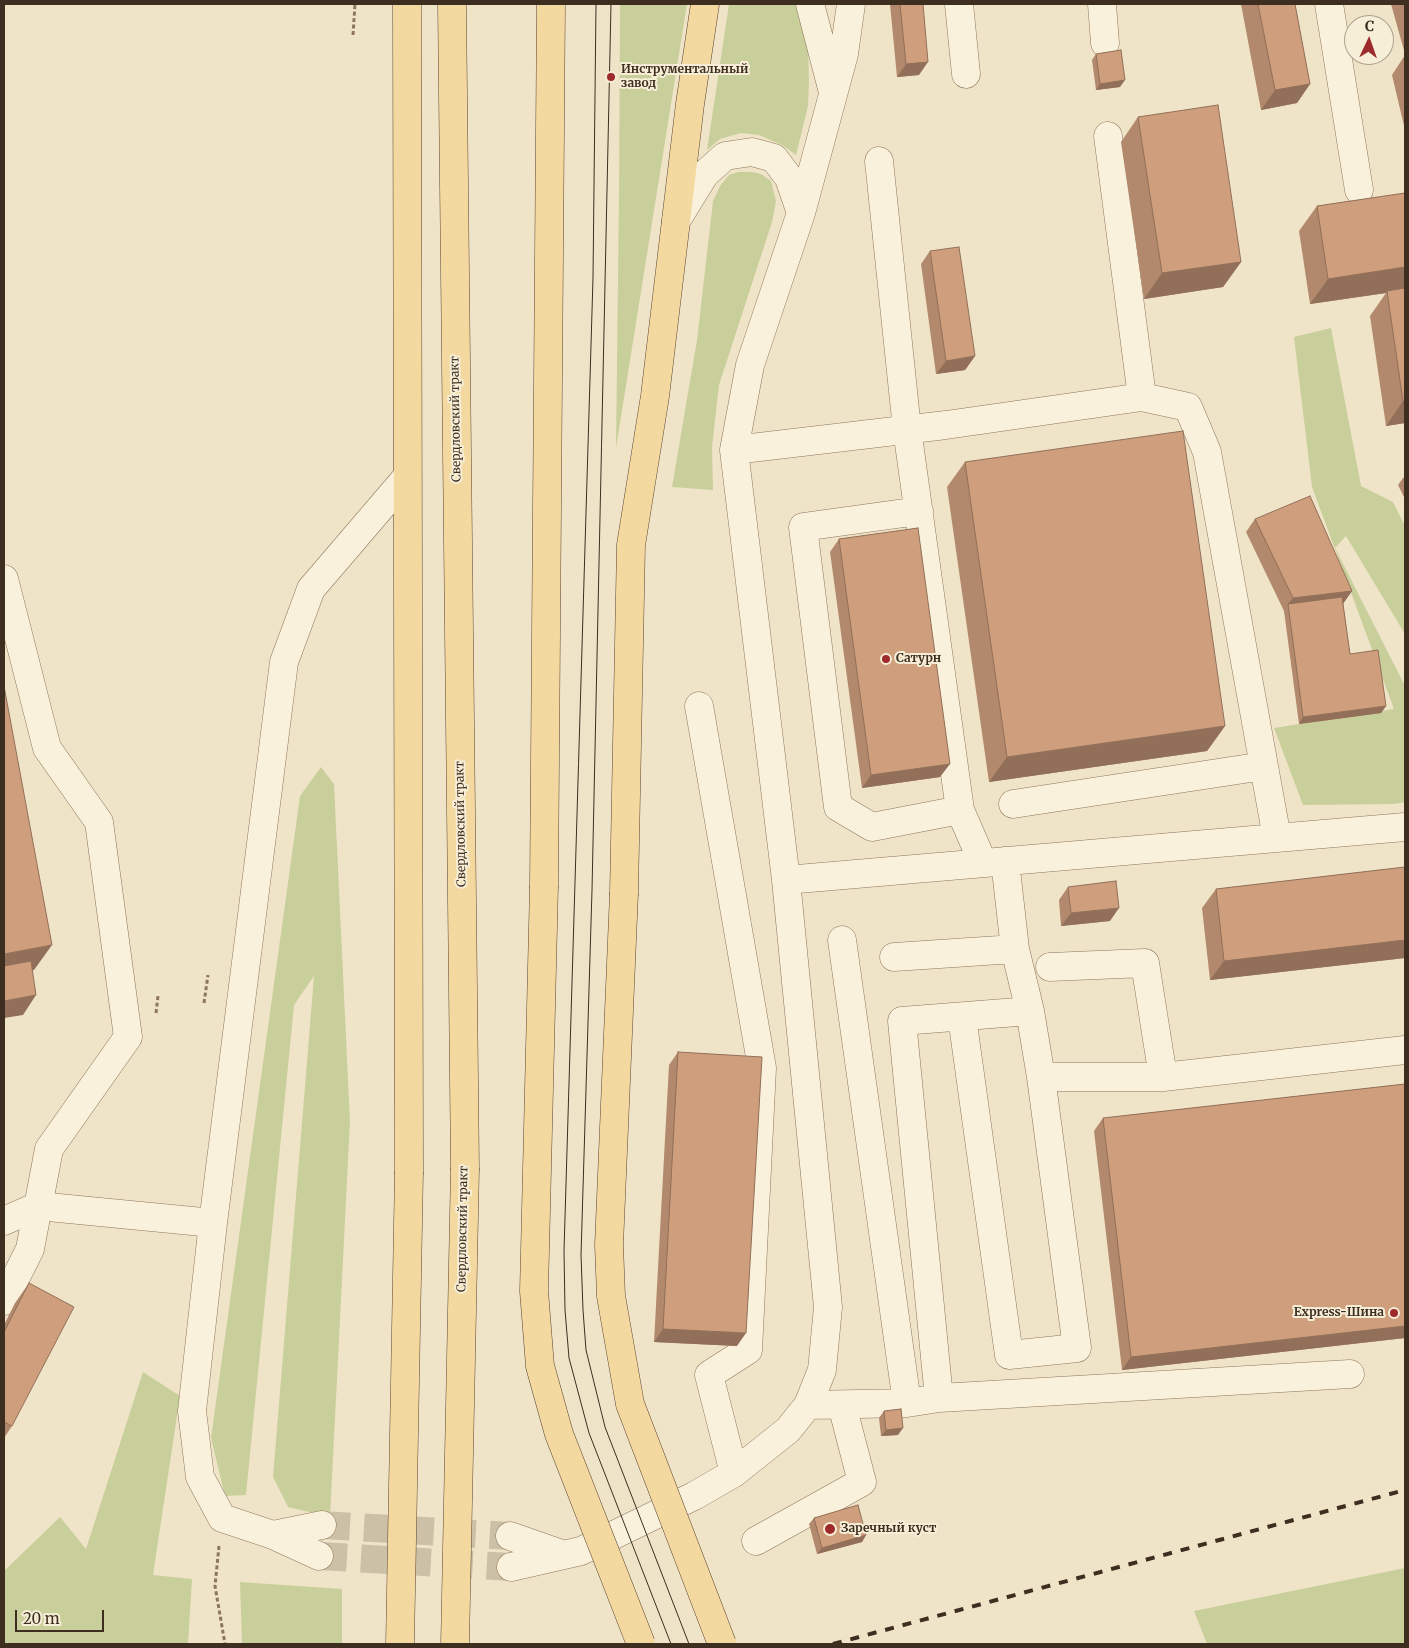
<!DOCTYPE html>
<meta charset="utf-8">
<style>
body{margin:0}
#map{position:relative;width:1409px;height:1648px;overflow:hidden;background:#f0e4c8;font-family:Merriweather,serif}
canvas{display:block}
.frame{position:absolute;inset:0;border:5px solid #3d2e20;pointer-events:none}
.north{position:absolute;left:1344px;top:15px;width:50px;height:50px;box-sizing:border-box;background:#f7eed8;border:1px solid #ada18e;border-radius:50%;rotate:3deg;font-size:14px;font-weight:700;line-height:20px;text-align:center;color:#3d2e20}
.north::after{content:'';display:block;margin:auto;width:18px;height:22px;background:#9e2a2b;clip-path:polygon(50% 0,100% 100%,50% 72%,0 100%)}
.scale{position:absolute;left:15px;top:1610px;width:89px;height:22px;box-sizing:border-box;border:2px solid #3d2e20;border-top:0;padding-left:6px;font-size:15px;line-height:18px;white-space:nowrap;color:#3d2e20;-webkit-text-stroke:4px #f7eed8;paint-order:stroke}
</style>
<div id="map">
<canvas width="1409" height="1648"></canvas>
<div class="frame"></div>
<div class="north">С</div>
<div class="scale">20 m</div>
</div>
<script>
const c = document.querySelector('canvas').getContext('2d');
c.lineJoin = 'round';
function paint(path, color) { c.fillStyle = color; c.fill(path, 'evenodd'); }
const toPath = rows => new Path2D(rows.map(r => 'M' + r).join(''));
function trace(path, color, width, dash) { c.strokeStyle = color; c.lineWidth = width; c.lineCap = dash ? 'butt' : 'round'; c.setLineDash(dash || []); c.stroke(path); }
function drawText(font, color, halo, rows, align = 'center') {
  c.font = font + ' Merriweather,serif'; c.lineWidth = 4; c.setLineDash([]); c.textBaseline = 'middle'; c.strokeStyle = halo; c.fillStyle = color; for (const [text, x, y, turn = 0] of rows) {
    c.save(); c.translate(x, y); c.rotate((+turn || 0) * Math.PI / 180); c.textAlign = isNaN(turn) ? turn : align; if (halo) c.strokeText(text, 0, 0); c.fillText(text, 0, 0); c.restore();
  }
}
const green = toPath([
 [620,4,687,4,616,448,619,194],
 [729,4,796,4,801,14,808,47,809,81,808,106,796,155,782,145,759,135,741,133,720,139,707,150],
 [738,172,752,172,761,174,771,181,776,201,772,222,719,385,712,447,713,490,672,487,697,340,713,201,720,186,729,175],
 [1331,328,1361,486,1393,502,1405,526,1405,634,1346,536,1335,548,1405,686,1405,802,1394,804,1303,805,1274,728,1394,709,1312,487,1294,337],
 [321,767,334,784,350,1121,330,1517,288,1507,273,1477,314,976,294,1005,246,1495,225,1496,211,1438,300,796],
 [143,1372,180,1396,153,1575,192,1579,188,1644,4,1644,4,1571,60,1517,86,1549],
 [1405,1568,1405,1644,1207,1644,1194,1611],
 [240,1582,342,1589,342,1644,242,1644]
]);
const minorTunnel = toPath([
 [322,1525,510,1536],
 [319,1556,511,1567]
]);
const path = toPath([
 [353,35,355,4],
 [204,1003,208,975],
 [156,1013,158,996],
 [219,1546,215,1586,225,1644]
]);
const minor = toPath([
 [810,4,833,92],
 [959,4,966,74],
 [1102,4,1105,43],
 [1329,4,1359,190],
 [1108,136,1142,397],
 [879,161,907,429,960,810,983,863],
 [676,221,705,174,725,156,752,152,774,158,789,178,801,213],
 [734,450,946,425,1142,397,1188,407,1207,452,1277,838],
 [919,511,803,527,838,807,872,827,960,810],
 [4,579,47,748,99,822,128,1037,49,1149,30,1249,4,1301],
 [699,706,762,1068,748,1350,709,1375,734,1473],
 [1013,804,1264,766],
 [786,880,1405,827],
 [842,940,907,1403],
 [894,957,1015,949],
 [1050,967,1145,963,1163,1077],
 [962,1017,1009,1355,1077,1348,1041,1077,1030,1011,1015,949,1005,861],
 [1041,1077,1163,1077,1405,1050],
 [4,1221,38,1206,213,1223],
 [939,1398,902,1021,1030,1011],
 [808,1405,907,1403,939,1398,1350,1374],
 [273,1535,322,1525],
 [510,1536,564,1555],
 [756,1541,862,1482,842,1405],
 [319,1556,273,1535,222,1518,200,1477,192,1411,213,1223,284,662,311,589,406,478],
 [511,1567,581,1551,694,1496,734,1473,788,1430,808,1405,822,1370,828,1307,786,880,734,450,750,365,801,213,844,54,851,4]
]);
const major = toPath([
 [407,4,409,1172],
 [452,4,465,1168],
 [544,886,551,4],
 [624,893,631,545,655,396,690,104,705,4]
]);
const tram = toPath([
 [596,4,593,278,564,1251,565,1310,569,1358,589,1433,671,1644],
 [611,4,592,890,581,1255,583,1310,586,1350,605,1427,689,1644]
]);
const rail = toPath([
 [833,1644,1405,1490]
]);
const majorBridge = toPath([
 [544,886,534,1291,540,1366,559,1434,641,1644],
 [624,893,609,1245,611,1296,630,1404,722,1644],
 [400,1644,409,1172],
 [455,1644,465,1168]
]);
const wall = toPath([
 [890,4,923,4,919,75,897,77],
 [1241,4,1295,4,1310,84,1297,103,1261,110],
 [1391,4,1405,4,1405,54],
 [1096,54,1120,87,1096,90,1092,60],
 [1405,55,1405,130,1392,75],
 [1138,117,1241,262,1223,287,1144,299,1121,142],
 [1405,193,1405,423,1386,426,1370,316,1386,293,1310,304,1299,231,1317,206],
 [930,251,975,356,965,370,936,374,921,264],
 [965,462,1225,726,1207,751,989,782,947,487],
 [1405,477,1405,499,1398,485,1403,478],
 [1255,519,1352,591,1343,603,1350,654,1386,706,1381,713,1299,724,1284,611,1246,532],
 [839,539,940,777,862,788,830,552],
 [1405,867,1405,958,1210,980,1202,908,1216,889],
 [1068,887,1110,921,1061,926,1059,900],
 [678,1052,737,1346,654,1342,669,1065],
 [1405,1084,1405,1338,1122,1370,1094,1131,1103,1118],
 [29,1283,12,1426,4,1438,4,1325,15,1303],
 [884,1411,898,1435,881,1436,879,1418],
 [814,1518,866,1535,862,1542,817,1554,809,1524]
]);
const shadedWall = toPath([
 [928,62,919,75,897,77,906,64],
 [1125,80,1120,87,1096,90,1100,84],
 [1310,84,1297,103,1261,110,1275,90],
 [1241,262,1223,287,1144,299,1162,273],
 [1405,267,1405,290,1387,291,1386,293,1310,304,1328,279],
 [975,356,965,370,936,374,946,361],
 [1403,401,1405,401,1405,423,1386,426],
 [1352,591,1343,604,1288,604,1293,598],
 [1386,706,1381,713,1299,724,1303,717],
 [1225,726,1207,751,989,782,1007,757],
 [950,764,940,777,862,788,871,775],
 [1119,908,1110,921,1061,926,1071,913],
 [1405,940,1405,958,1210,980,1224,961],
 [52,945,34,970,4,976,4,954],
 [36,995,23,1015,4,1018,4,1001],
 [1405,1326,1405,1338,1122,1370,1131,1357],
 [663,1329,746,1333,737,1346,654,1342],
 [903,1428,898,1435,881,1436,886,1430],
 [866,1535,862,1542,817,1554,822,1548]
]);
const building = toPath([
 [900,4,923,4,928,62,906,64,900,4],
 [1258,4,1295,4,1310,84,1275,90,1258,4],
 [1121,50,1125,80,1100,84,1096,54,1121,50],
 [1218,105,1241,262,1162,273,1138,117,1218,105],
 [1405,193,1405,267,1328,279,1317,206,1405,193],
 [959,247,975,356,946,361,930,251,959,247],
 [1405,288,1405,401,1403,401,1387,291,1405,288],
 [1183,431,1225,726,1007,757,965,462,1183,431],
 [1310,496,1352,591,1293,598,1255,519,1310,496],
 [918,528,950,764,871,775,839,539,918,528],
 [1342,597,1350,654,1378,650,1386,706,1303,717,1288,604,1342,597],
 [4,686,52,945,4,954,4,686],
 [1405,867,1405,940,1224,961,1216,889,1405,867],
 [1116,881,1119,908,1071,913,1068,887,1116,881],
 [31,961,36,995,4,1001,4,966,31,961],
 [678,1052,762,1057,746,1333,663,1329,678,1052],
 [1405,1084,1405,1326,1131,1357,1103,1118,1405,1084],
 [29,1283,74,1307,12,1426,4,1422,4,1332,29,1283],
 [901,1409,903,1428,886,1430,884,1411,901,1409],
 [858,1505,866,1535,822,1548,814,1518,858,1505]
]);
const markers = [
 [611,77,5,"#9e2a2b"],
 [886,659,5,"#9e2a2b"],
 [1394,1313,5,"#9e2a2b"],
 [830,1529,6,"#9e2a2b"]
];
const poiNames = [
 ["Инструментальный",621,70],
 ["завод",621,84],
 ["Сатурн",896,659],
 ["Express-Шина",1384,1313,"right"],
 ["Заречный куст",841,1529]
];
const streetNames = [
 ["Свердловский тракт",456,419,-91],
 ["Свердловский тракт",461,824,-91],
 ["Свердловский тракт",463,1229,-89]
];
paint(green, '#c9cf9b');
trace(minorTunnel, '#ccc0a6', 28, [28, 14]);
trace(minor, '#8d765c', 29);
trace(major, '#5b4430', 29);
trace(path, '#8d765c', 3, [4, 2.5]);
trace(minor, '#faf1dc', 28);
trace(major, '#f3d9a0', 28);
trace(tram, '#3d2e20', 1);
trace(rail, '#3d2e20', 4, [9, 9]);
trace(majorBridge, '#5b4430', 29, []);
trace(majorBridge, '#f3d9a0', 28);
paint(wall, '#b2896c');
paint(shadedWall, '#916f58');
paint(building, '#cf9f7d');
trace(building, '#916f58', 1);
for (const [x, y, r, color] of markers) { const dot = new Path2D(); dot.arc(x, y, r, 0, 2 * Math.PI); c.fillStyle = color; c.fill(dot); trace(dot, '#f7eed8', 2); }
drawText('bold 12px', '#3d2e20', '#f7eed8', poiNames, 'left');
drawText('12px', '#3d2e20', '#f7eed8', streetNames);
</script>
